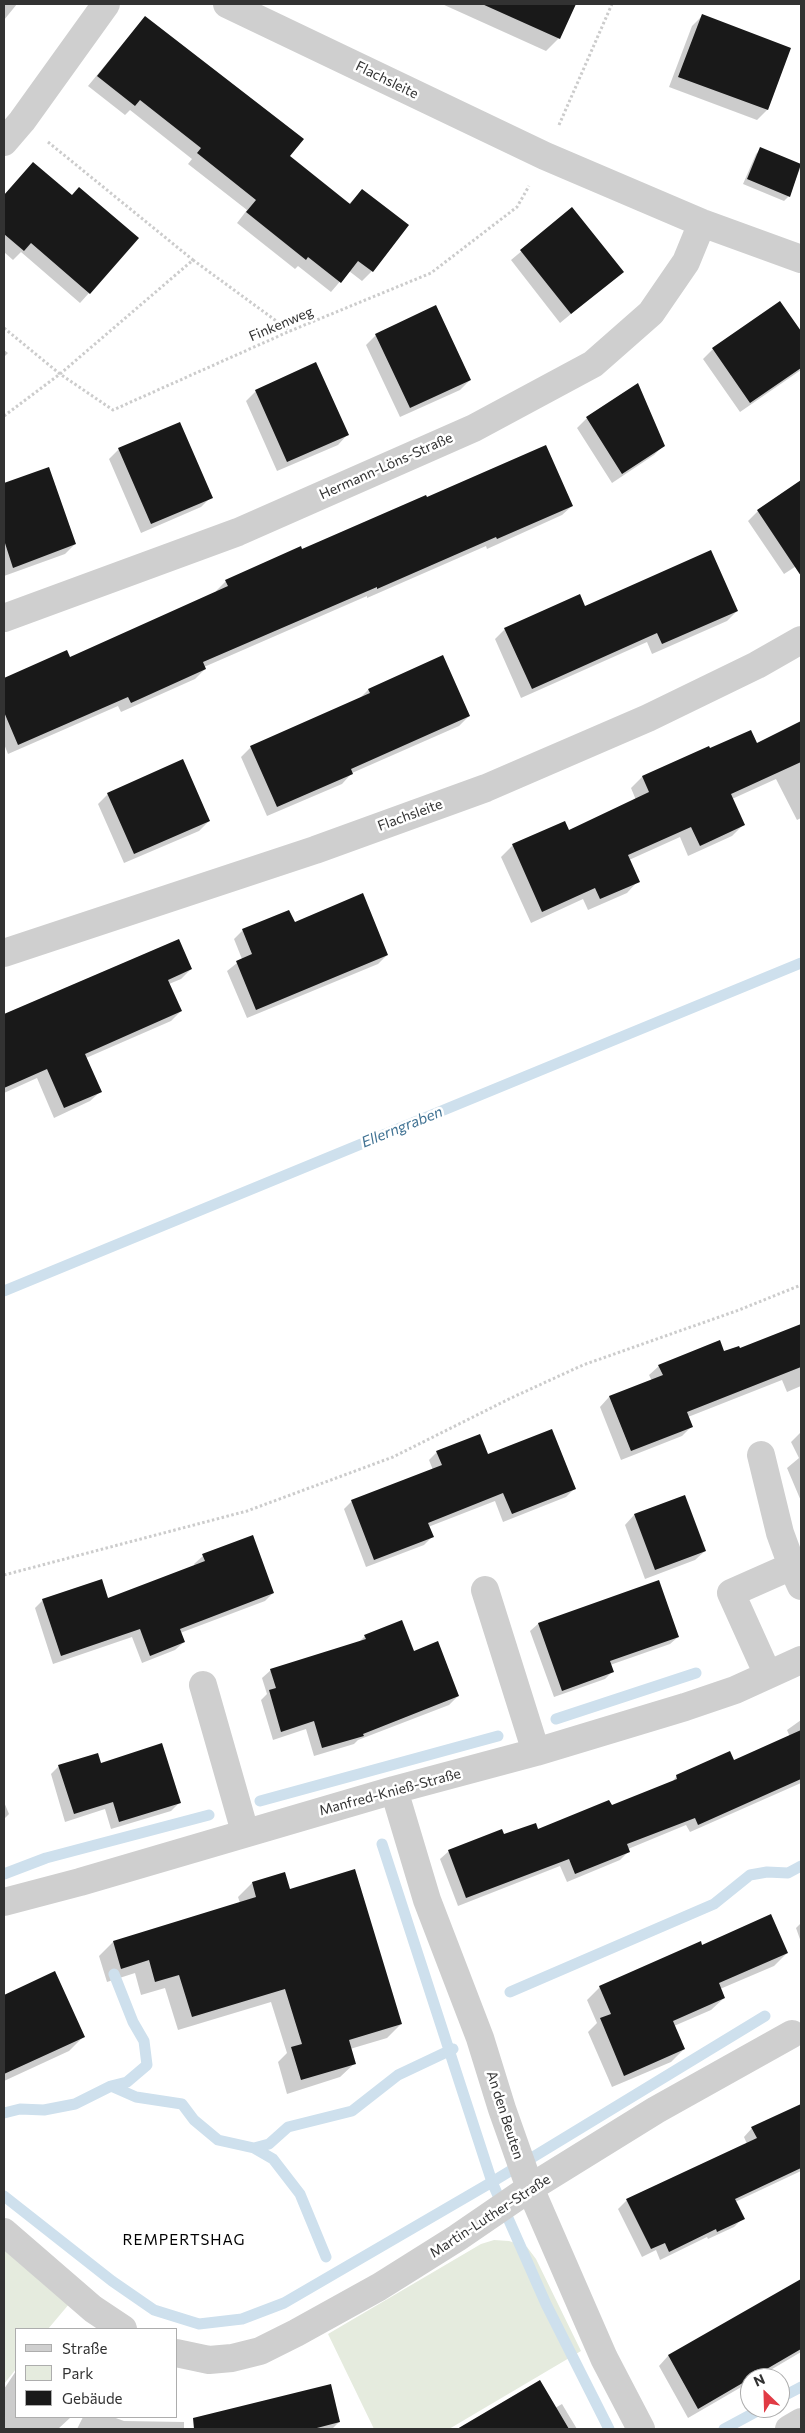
<!DOCTYPE html>
<meta charset="utf-8">
<style>
body{margin:0}
#map{position:relative;width:805px;height:2433px;overflow:hidden;background:#fff;font-family:Commissioner,sans-serif}
canvas{display:block}
.frame{position:absolute;inset:0;border:5px solid #323232;pointer-events:none}
.legend{position:absolute;left:15px;top:2328px;width:162px;height:90px;box-sizing:border-box;background:#fff;border:1px solid #adadad;margin:0;padding:6px 9px;list-style:none;font-size:15px;color:#323232}
.legend li{display:flex;align-items:center;gap:10px;height:25px}
.legend b{width:25px;border:1px solid #adadad}
.north{position:absolute;left:740px;top:2368px;width:50px;height:50px;box-sizing:border-box;background:#fff;border:1px solid #adadad;border-radius:50%;rotate:336deg;font-size:14px;font-weight:700;line-height:20px;text-align:center;color:#323232}
.north::after{content:'';display:block;margin:auto;width:18px;height:22px;background:#e13b45;clip-path:polygon(50% 0,100% 100%,50% 72%,0 100%)}
</style>
<div id="map">
<canvas width="805" height="2433"></canvas>
<div class="frame"></div>
<ul class="legend">
<li><b style="height:6px;background:#cfcfcf"></b>Straße</li>
<li><b style="height:14px;background:#e5ebde"></b>Park</li>
<li><b style="height:14px;background:#191919"></b>Gebäude</li>
</ul>
<div class="north">N</div>
</div>
<script>
const c = document.querySelector('canvas').getContext('2d');
c.lineJoin = 'round';
function paint(path, color) { c.fillStyle = color; c.fill(path, 'evenodd'); }
const toPath = rows => new Path2D(rows.map(r => 'M' + r).join(''));
function trace(path, color, width, dash) { c.strokeStyle = color; c.lineWidth = width; c.lineCap = dash ? 'butt' : 'round'; c.setLineDash(dash || []); c.stroke(path); }
function drawText(font, color, halo, rows, align = 'center') {
  c.font = font + ' Commissioner,sans-serif'; c.lineWidth = 5; c.setLineDash([]); c.textBaseline = 'middle'; c.strokeStyle = halo; c.fillStyle = color; for (const [text, x, y, turn = 0] of rows) {
    c.save(); c.translate(x, y); c.rotate((+turn || 0) * Math.PI / 180); c.textAlign = isNaN(turn) ? turn : align; if (halo) c.strokeText(text, 0, 0); c.fillText(text, 0, 0); c.restore();
  }
}
const green = toPath([
 [4,2234,75,2297,48,2329,16,2329,16,2369,4,2384],
 [494,2240,509,2241,527,2247,536,2259,581,2351,449,2429,374,2429,328,2334,481,2244]
]);
const shadow = toPath([
 [4,4,17,4,4,20],
 [442,4,574,4,559,38,546,51],
 [702,16,790,48,767,110,757,120,669,87,692,26],
 [145,17,288,157,349,204,362,190,372,271,362,281,349,271,331,292,298,266,295,269,237,223,247,210,188,164,192,159,130,110,125,115,88,86],
 [761,149,801,166,789,196,784,201,743,184,756,154],
 [33,164,89,293,80,303,21,252,13,260,4,252,4,195],
 [572,209,622,272,560,323,511,260],
 [780,303,801,334,801,370,740,412,703,359,713,349],
 [376,335,470,380,460,390,400,417,366,345],
 [4,350,8,353,4,357],
 [256,391,347,435,338,445,277,471,246,401],
 [587,418,664,445,654,455,612,483,577,428],
 [119,449,211,497,201,507,141,533,109,459],
 [48,468,75,544,65,554,4,576,4,484],
 [801,482,801,563,784,574,748,521,758,511],
 [427,499,572,506,562,515,487,549,486,546,367,598,367,596,204,667,205,669,195,679,121,712,118,706,8,754,4,744,4,680,66,652,69,658,217,593,216,591,226,581],
 [585,607,737,611,727,621,652,654,647,642,521,698,495,639,505,629],
 [368,690,469,716,459,726,352,773,342,784,267,816,241,757,251,747,358,700],
 [801,722,801,818,797,820,776,779,732,799,743,825,732,836,688,856,680,837,629,860,638,881,627,893,588,910,583,899,531,923,501,857,513,845,568,831,636,800,631,788,642,777,708,747,710,750,756,744],
 [108,794,209,821,199,831,124,863,98,804],
 [294,923,387,955,378,964,247,1018,227,971,242,959,234,939,243,930],
 [178,941,191,969,181,979,169,984,181,1011,171,1021,86,1058,100,1092,90,1101,54,1118,37,1078,4,1093,4,1016],
 [801,1325,801,1386,787,1392,782,1380,688,1417,691,1427,682,1436,621,1460,600,1407,609,1397,652,1381,649,1375,659,1366,739,1350],
 [800,1433,801,1433,801,1501,787,1468,799,1458,791,1442],
 [437,1452,487,1455,574,1489,566,1497,503,1522,495,1501,428,1527,432,1537,424,1545,366,1567,344,1509,352,1501,433,1470,429,1460],
 [634,1515,705,1551,695,1560,645,1579,625,1525],
 [203,1556,273,1593,265,1601,180,1633,184,1642,175,1650,142,1663,132,1637,53,1664,35,1608,43,1600,107,1600,195,1566,194,1564],
 [658,1582,678,1637,670,1644,610,1665,612,1672,605,1679,554,1697,530,1631,538,1624],
 [365,1636,413,1652,458,1696,449,1705,358,1740,354,1744,314,1756,306,1729,273,1740,261,1700,267,1694,262,1678,271,1670,358,1643],
 [801,1720,801,1783,690,1832,686,1825,628,1849,629,1851,620,1860,567,1882,560,1866,458,1906,440,1859,449,1851,504,1836,537,1830,611,1806,671,1783,677,1776,734,1762,790,1737,787,1730],
 [100,1764,180,1802,171,1811,111,1829,105,1809,65,1822,51,1774,59,1766],
 [4,1802,9,1814,4,1819],
 [252,1883,290,1891,401,2024,387,2038,350,2049,355,2063,340,2077,287,2094,278,2062,287,2053,271,2002,178,2030,165,1988,141,1995,135,1973,107,1982,99,1956,113,1942,240,1903,238,1897],
 [801,1923,801,1942,796,1928],
 [787,1953,774,1966,720,1989,724,1998,711,2010,674,2026,684,2049,671,2062,612,2087,588,2032,597,2023,587,2000,600,1987],
 [54,1973,83,2037,69,2051,4,2081,4,1996],
 [801,2105,801,2171,735,2202,743,2218,734,2227,708,2239,707,2237,660,2260,656,2250,642,2257,618,2209,627,2200,747,2144,744,2137,752,2128],
 [801,2280,801,2352,757,2378,750,2378,750,2382,688,2418,659,2366,668,2356],
 [16,2371,16,2417,71,2417,58,2429,4,2429,4,2389],
 [562,2404,577,2429,483,2429,478,2421,555,2408],
 [83,2417,113,2417,124,2421,184,2422,184,2429,77,2429],
 [217,2421,339,2422,332,2429,219,2429]
]);
const stream = toPath([
 [4,1291,801,963],
 [556,1719,696,1673],
 [260,1801,498,1736],
 [382,1844,492,2182,546,2304,609,2429],
 [4,1874,46,1858,209,1815],
 [510,1992,714,1904,750,1875,767,1872,788,1873,801,1866],
 [111,2086,127,2082,147,2065,144,2041,133,2022,114,1974],
 [4,2113,20,2109,44,2110,75,2104,111,2086,136,2097,182,2104,194,2120,218,2140,254,2148,269,2144,288,2127,352,2111,398,2075,453,2049],
 [254,2148,273,2159,300,2194,326,2257],
 [4,2196,112,2281,154,2310,199,2324,242,2319,284,2303,492,2182,765,2016],
 [780,2398,801,2387],
 [724,2429,763,2408]
]);
const building = toPath([
 [482,4,576,4,560,39],
 [702,14,791,48,768,110,678,77],
 [145,16,304,139,290,156,350,204,362,189,409,225,373,272,358,261,341,283,308,257,306,260,246,212,256,200,197,153,201,148,140,100,135,106,97,76],
 [760,147,801,164,790,197,747,179],
 [33,162,72,195,79,187,139,238,90,294,31,243,24,251,4,234,4,195],
 [572,207,624,272,571,314,520,250],
 [780,301,801,331,801,368,750,403,712,348],
 [436,305,471,380,410,408,375,334],
 [316,362,349,435,287,462,255,390],
 [638,383,665,446,622,474,586,417],
 [180,422,213,498,151,524,118,448],
 [546,445,573,506,497,539,496,537,377,589,377,587,203,662,206,669,131,703,128,697,18,745,4,712,4,678,67,650,70,657,228,586,225,580,301,546,302,549,426,495,427,497],
 [49,467,76,544,13,568,4,540,4,483],
 [801,480,801,576,757,510],
 [711,550,738,611,662,644,657,633,532,689,504,628,580,594,585,606],
 [443,655,470,716,351,769,353,774,277,807,250,746,370,693,368,689],
 [801,721,801,762,731,794,745,825,700,846,691,827,628,855,640,882,600,899,595,888,542,912,512,844,565,821,569,830,649,792,642,776,709,746,710,748,751,730,757,743],
 [183,759,210,821,134,854,107,793],
 [363,893,388,955,256,1010,236,961,252,954,242,929,289,910,295,922],
 [179,939,192,969,168,980,182,1011,85,1054,102,1092,64,1108,47,1069,4,1088,4,1014],
 [801,1324,801,1367,687,1412,693,1427,631,1451,609,1396,663,1375,658,1365,720,1340,724,1351,739,1346,740,1348],
 [552,1429,576,1489,512,1514,503,1493,428,1523,434,1537,374,1560,351,1500,442,1465,436,1451,480,1434,488,1454],
 [685,1495,706,1551,655,1570,634,1514],
 [253,1535,274,1593,180,1629,185,1642,150,1656,140,1629,61,1656,42,1599,102,1579,108,1598,205,1561,202,1554],
 [659,1580,679,1637,610,1661,614,1672,562,1691,538,1623],
 [402,1620,414,1651,438,1641,459,1696,363,1734,364,1736,322,1748,314,1721,281,1732,269,1690,276,1688,270,1669,366,1639,364,1635],
 [801,1730,801,1779,698,1825,695,1818,627,1844,630,1852,575,1874,569,1859,466,1898,448,1850,502,1829,504,1834,536,1823,538,1829,609,1800,612,1805,677,1779,676,1775,730,1751,734,1760],
 [162,1743,181,1803,119,1822,113,1802,74,1814,58,1765,98,1753,101,1763],
 [355,1869,402,2024,349,2040,356,2064,301,2080,291,2047,302,2044,285,1989,192,2017,179,1975,155,1982,149,1960,121,1969,113,1941,256,1897,252,1882,285,1872,290,1889],
 [771,1914,788,1953,719,1983,725,1998,673,2021,685,2049,624,2076,600,2018,611,2014,599,1986,701,1941,702,1945],
 [55,1971,85,2037,4,2074,4,1995],
 [801,2104,801,2168,735,2199,745,2219,717,2232,716,2229,669,2252,665,2243,651,2249,626,2199,757,2138,751,2127],
 [801,2279,801,2349,698,2409,668,2355],
 [540,2380,569,2429,457,2429],
 [331,2384,340,2422,313,2429,194,2429,193,2418]
]);
const path = toPath([
 [559,125,612,4],
 [48,142,193,260],
 [4,328,60,374,113,410,290,331,431,273,517,207,529,186],
 [4,416,60,374,193,260,290,331],
 [4,1575,247,1511,393,1457,511,1398,583,1365,739,1310,801,1285]
]);
const street = toPath([
 [227,4,545,156,702,223,801,259],
 [4,142,22,121,106,4],
 [4,618,238,532,474,428,593,364,651,313,686,262,702,223],
 [4,953,315,850,486,788,648,718,757,665,801,640],
 [761,1455,780,1533,792,1566],
 [485,1590,536,1752],
 [768,1675,731,1593,792,1566,801,1586],
 [203,1685,245,1832],
 [394,1790,427,1900,480,2038,502,2109,530,2188,604,2358,641,2429],
 [4,1902,80,1882,394,1790,536,1752,685,1707,735,1690,801,1660],
 [4,2232,93,2309,123,2329],
 [176,2353,209,2360,232,2358,260,2351,296,2333,379,2287,457,2238,530,2188,656,2110,792,2034],
 [789,2429,801,2422]
]);
const streetNames = [
 ["Flachsleite",387,80,26],
 ["Finkenweg",281,324,-23],
 ["Hermann-Löns-Straße",386,466,-24],
 ["Flachsleite",410,815,-20],
 ["Manfred-Knieß-Straße",390,1792,-15],
 ["An den Beuten",505,2115,72],
 ["Martin-Luther-Straße",490,2216,-33]
];
const waterNames = [
 ["Ellerngraben",402,1127,-22]
];
const neighbourhoodNames = [
 ["REMPERTSHAG",184,2240]
];
paint(green, '#e5ebde');
paint(shadow, '#0003');
trace(stream, '#cee0ed', 11);
paint(building, '#191919');
trace(path, '#ccc', 3, [2.5, 2.5]);
trace(street, '#cfcfcf', 28);
drawText('14px', '#323232', '#fff', streetNames);
drawText('italic 15px', '#407293', '#fff', waterNames);
c.letterSpacing = '1px';
drawText('15px', '#000', '#fff', neighbourhoodNames);
c.letterSpacing = '0px';
</script>
